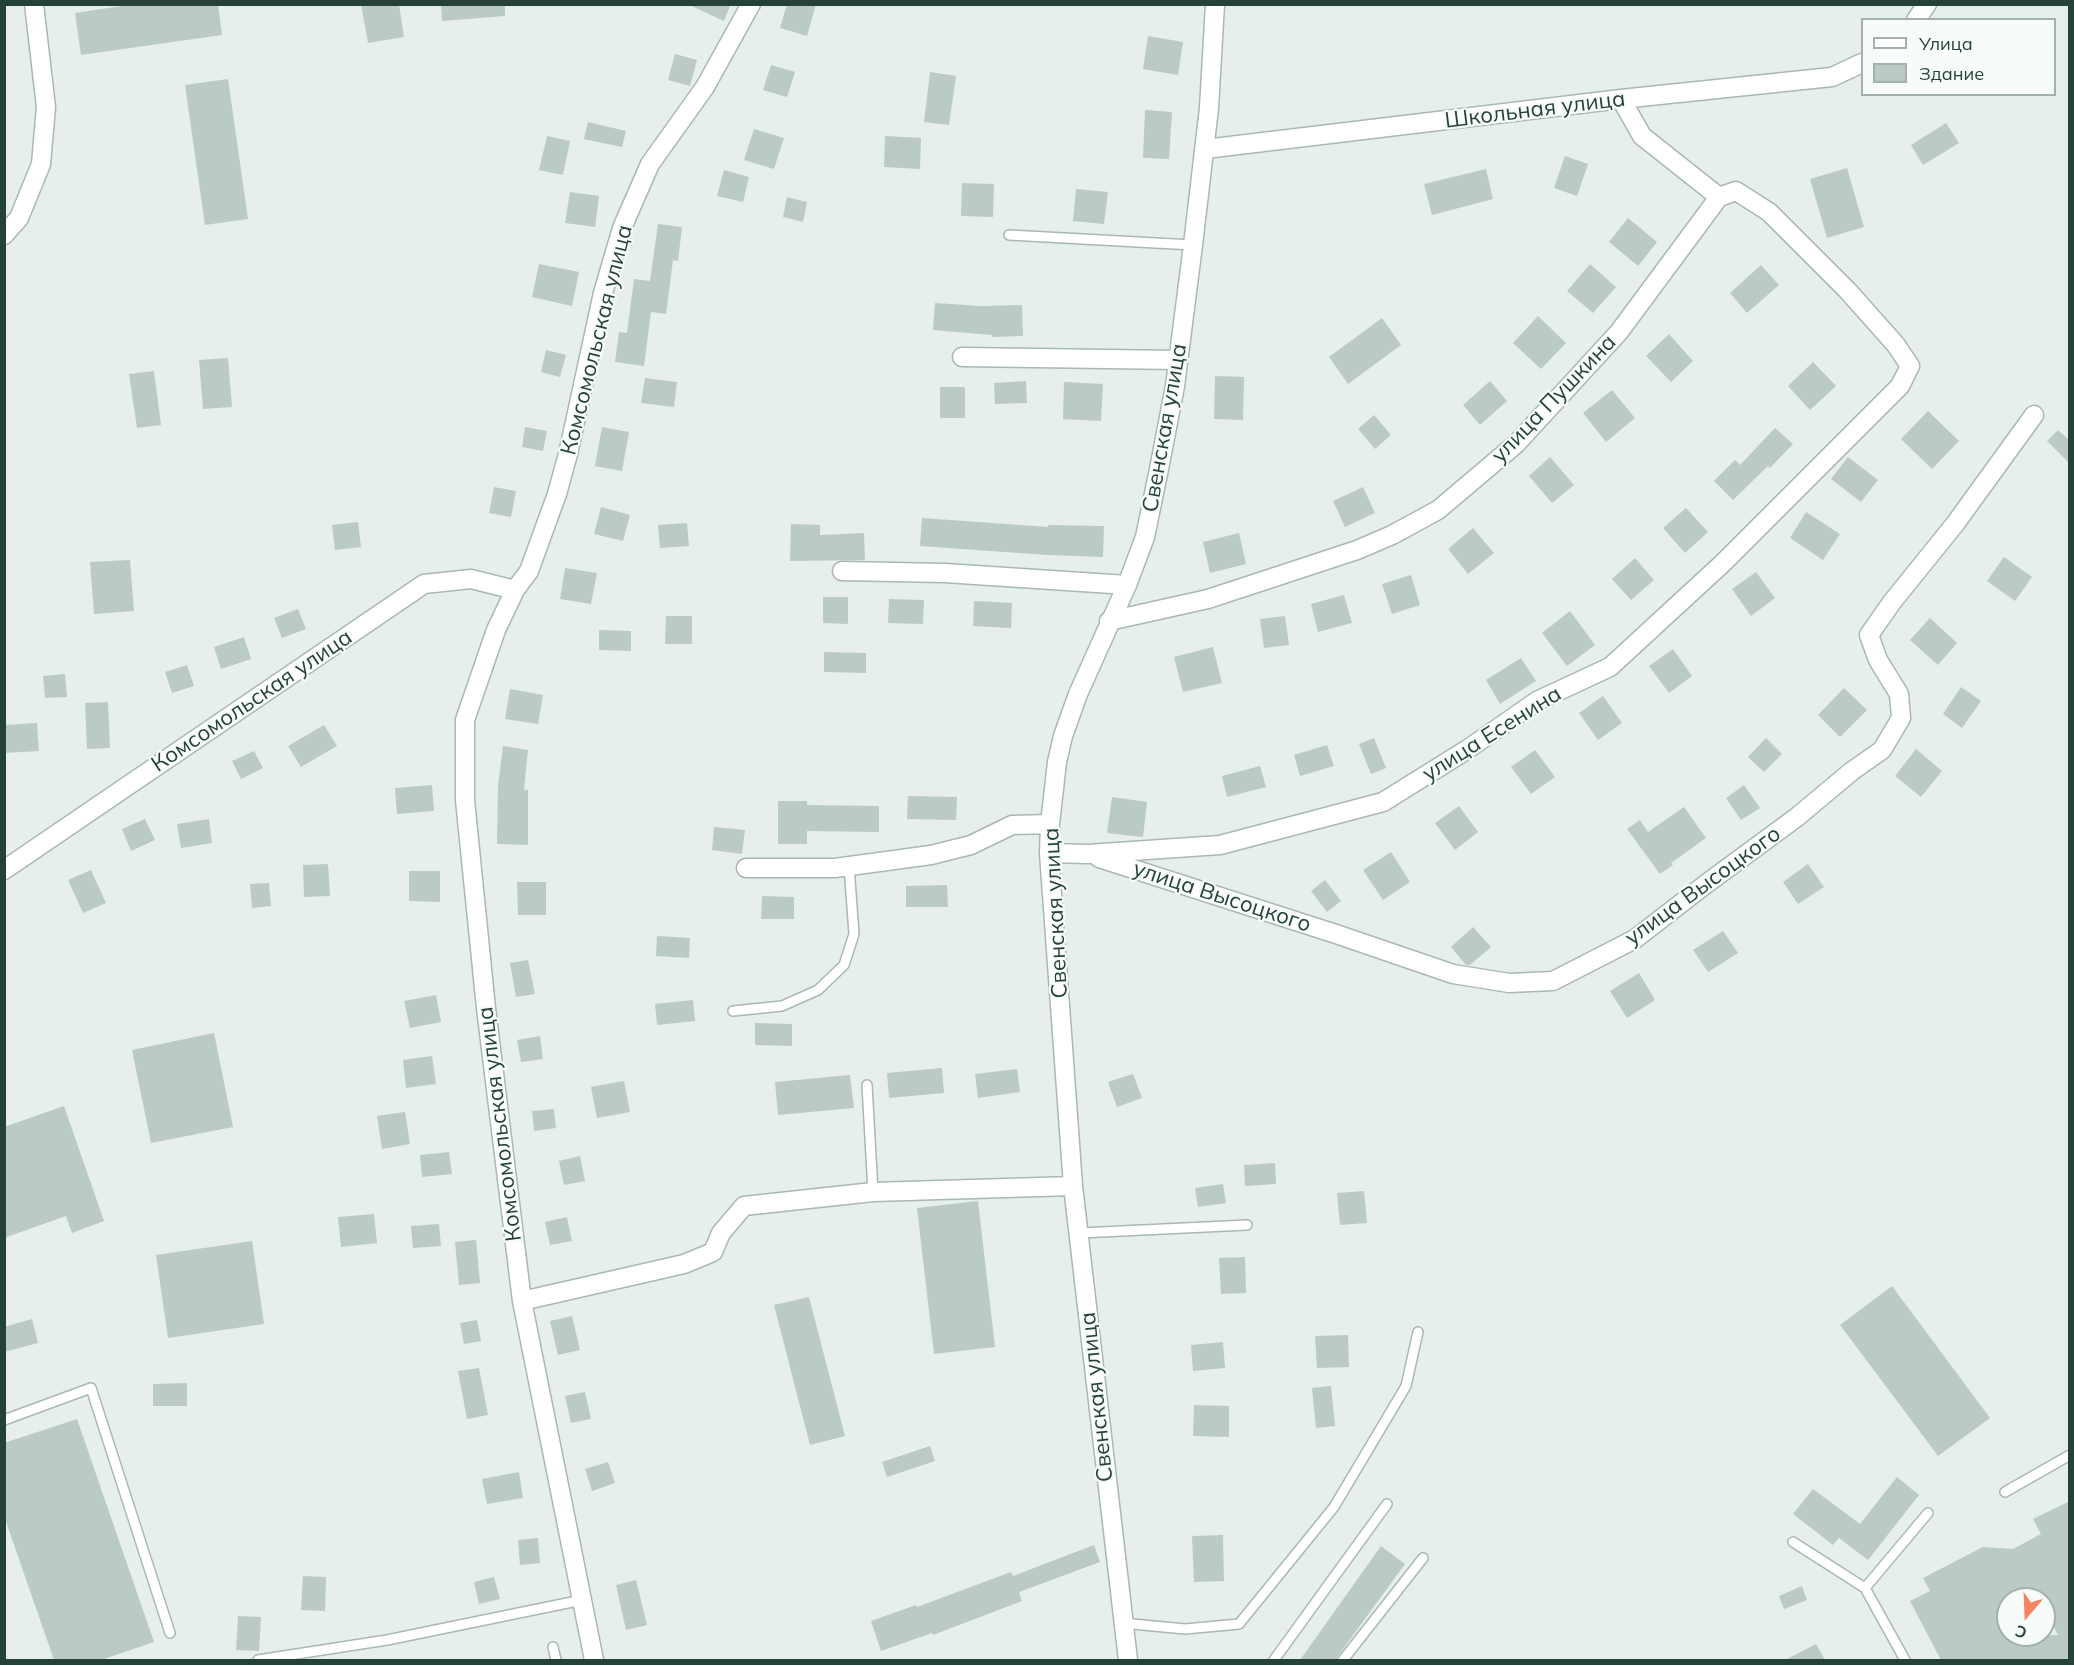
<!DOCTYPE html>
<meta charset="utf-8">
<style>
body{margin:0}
#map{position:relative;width:2074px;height:1665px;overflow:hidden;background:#e6efeb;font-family:Mulish,sans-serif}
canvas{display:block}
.frame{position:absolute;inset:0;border:6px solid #24423a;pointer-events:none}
.legend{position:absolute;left:1861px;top:18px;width:195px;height:78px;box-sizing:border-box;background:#f7fbf9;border:2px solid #a3b1ad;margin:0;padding:8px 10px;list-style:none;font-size:18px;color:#24423a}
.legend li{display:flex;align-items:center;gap:12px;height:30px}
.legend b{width:30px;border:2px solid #a3b1ad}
.north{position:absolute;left:1996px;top:1587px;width:60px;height:60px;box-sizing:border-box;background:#f7fbf9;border:2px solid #a3b1ad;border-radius:50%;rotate:199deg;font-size:16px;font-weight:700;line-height:24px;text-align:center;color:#24423a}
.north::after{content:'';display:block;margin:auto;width:21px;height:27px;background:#f4845f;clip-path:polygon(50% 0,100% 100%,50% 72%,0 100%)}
</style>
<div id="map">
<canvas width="2074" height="1665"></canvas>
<div class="frame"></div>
<ul class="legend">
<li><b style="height:8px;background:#fff"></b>Улица</li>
<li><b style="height:16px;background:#bbcac4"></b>Здание</li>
</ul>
<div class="north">С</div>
</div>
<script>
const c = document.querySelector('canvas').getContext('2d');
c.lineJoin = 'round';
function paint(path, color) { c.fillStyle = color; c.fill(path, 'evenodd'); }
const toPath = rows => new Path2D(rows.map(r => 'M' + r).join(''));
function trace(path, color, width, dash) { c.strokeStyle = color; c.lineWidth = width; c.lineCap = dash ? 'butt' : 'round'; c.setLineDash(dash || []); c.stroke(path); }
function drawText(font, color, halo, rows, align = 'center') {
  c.font = font + ' Mulish,sans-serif'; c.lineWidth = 4.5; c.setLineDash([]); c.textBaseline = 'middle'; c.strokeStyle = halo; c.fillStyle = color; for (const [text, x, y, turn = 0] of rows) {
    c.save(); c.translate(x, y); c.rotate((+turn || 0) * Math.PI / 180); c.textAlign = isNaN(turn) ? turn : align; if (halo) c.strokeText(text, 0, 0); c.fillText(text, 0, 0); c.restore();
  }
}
const building = toPath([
 [135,4,218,4,222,35,81,55,75,13],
 [361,4,399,4,404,37,368,43],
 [441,4,505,4,505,16,442,21],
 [687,4,731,4,724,21],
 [787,4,816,4,807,36,780,28],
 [1148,36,1183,42,1178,75,1143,69],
 [675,54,697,60,690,86,668,80],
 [771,65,795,72,787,97,763,90],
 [930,72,956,76,949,125,924,122],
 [228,79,248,219,205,225,185,85],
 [1145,110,1172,112,1169,159,1143,158],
 [588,122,626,131,622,147,584,139],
 [1946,123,1959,143,1923,165,1911,145],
 [754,129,784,138,774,169,744,160],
 [547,136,570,141,563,175,539,170],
 [885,136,921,138,920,169,884,167],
 [1565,156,1588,164,1577,196,1554,188],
 [1847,168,1864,227,1827,238,1810,179],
 [1486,169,1493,199,1432,215,1424,184],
 [724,170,749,177,743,202,717,196],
 [962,183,994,184,993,217,961,216],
 [1076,189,1108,192,1104,224,1073,221],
 [570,192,599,196,595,227,565,223],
 [787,197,807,202,803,222,783,217],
 [1628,218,1657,242,1638,266,1609,242],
 [658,224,682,227,678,261,673,260,666,314,651,312,644,366,615,362,619,332,627,333,634,279,650,281],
 [539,264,579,272,572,306,532,297],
 [1590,264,1616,287,1593,313,1567,291],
 [1761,265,1779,285,1747,313,1730,293],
 [935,303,982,306,1022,305,1023,336,992,337,992,335,933,330],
 [1538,316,1566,343,1541,369,1513,343],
 [1382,318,1401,345,1348,384,1329,357],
 [1669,334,1693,361,1671,382,1646,356],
 [546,350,566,355,560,377,541,372],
 [228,358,232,407,203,409,199,360],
 [1813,362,1836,386,1810,410,1788,386],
 [154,371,161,425,137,428,129,374],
 [1215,376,1244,377,1243,420,1214,419],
 [645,378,677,382,674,407,641,403],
 [1026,381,1027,403,995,404,994,383],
 [1490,381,1507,401,1480,425,1463,405],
 [1064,382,1103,384,1101,421,1063,419],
 [940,387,965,387,965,418,940,418],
 [1612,390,1635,418,1606,442,1583,413],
 [1928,411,1959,441,1932,469,1901,439],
 [1374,415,1391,435,1375,449,1358,429],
 [525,427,547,431,543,451,522,447],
 [602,427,629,432,622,471,595,466],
 [1775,428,1793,444,1770,468,1768,466,1733,500,1714,481,1735,460,1740,465],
 [2058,430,2070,441,2070,464,2047,441],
 [1550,457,1574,485,1552,503,1529,476],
 [1848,457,1878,480,1861,502,1831,479],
 [494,487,516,491,511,517,489,513],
 [1363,487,1375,513,1345,527,1333,501],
 [601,507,630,515,623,541,594,534],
 [1686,508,1708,532,1685,553,1663,528],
 [1806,512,1840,534,1823,560,1790,538],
 [922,518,1048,527,1048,525,1104,526,1103,557,1047,555,920,546],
 [358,522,361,547,335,550,332,525],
 [687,523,689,546,660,548,658,525],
 [791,524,820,525,820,535,864,533,865,560,790,561],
 [1473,528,1494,553,1468,574,1448,549],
 [1239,533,1246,564,1210,573,1203,542],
 [2004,557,2032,577,2015,601,1987,581],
 [1635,558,1654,580,1631,600,1612,579],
 [130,560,134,611,94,614,90,562],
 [565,568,597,573,591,604,560,599],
 [1756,572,1775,598,1751,616,1732,589],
 [1411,575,1420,605,1392,614,1382,584],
 [1344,595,1352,623,1318,632,1311,604],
 [823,597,848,597,848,624,823,623],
 [889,599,924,600,923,624,888,623],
 [974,601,1012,603,1011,628,973,626],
 [298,609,306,629,282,638,274,618],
 [1570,611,1595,645,1567,666,1542,633],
 [666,616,692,616,692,644,665,644],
 [1285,616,1289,645,1264,648,1260,619],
 [1930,618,1957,643,1938,665,1910,640],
 [599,630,631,631,631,651,599,650],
 [244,637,251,659,221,669,214,647],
 [1213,647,1222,683,1183,692,1174,657],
 [1673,649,1692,676,1669,693,1649,666],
 [824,652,866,653,866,673,824,672],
 [1521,658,1536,681,1500,704,1486,680],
 [187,665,194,686,172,693,165,672],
 [65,674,67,697,45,698,43,676],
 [1961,687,1981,701,1962,728,1943,714],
 [1844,688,1867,710,1840,737,1818,715],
 [510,689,543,695,538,724,505,719],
 [1603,696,1622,723,1598,740,1579,713],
 [108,702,110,748,87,749,85,703],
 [37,723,39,751,4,753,4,725],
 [324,725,337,746,301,767,288,746],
 [1374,738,1386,768,1371,774,1359,744],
 [1766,738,1782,754,1764,772,1748,757],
 [1327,745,1334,766,1300,776,1294,755],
 [503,746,528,750,524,790,528,790,528,845,497,844,498,786],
 [1916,749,1942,771,1921,797,1895,776],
 [1535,750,1555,777,1531,794,1511,767],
 [254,751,263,768,241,779,232,761],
 [1260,766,1266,787,1227,797,1222,776],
 [432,785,434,811,397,814,395,788],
 [1744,785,1760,808,1741,820,1726,798],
 [908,796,957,797,956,820,907,819],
 [1112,797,1147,802,1143,837,1107,833],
 [778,801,807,801,807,805,879,806,879,832,807,831,807,844,778,844],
 [1459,806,1478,832,1455,850,1435,823],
 [1684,807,1706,838,1671,863,1673,865,1660,874,1627,829,1640,820,1648,832],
 [145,819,155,840,131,851,122,829],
 [209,819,212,843,181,848,177,824],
 [714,827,745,830,742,854,712,850],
 [1391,852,1410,882,1383,900,1363,870],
 [328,864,330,896,304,897,303,865],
 [1808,864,1824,887,1798,904,1783,882],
 [91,870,106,903,83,913,68,880],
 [409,871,440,871,440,902,409,901],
 [1325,880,1341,901,1327,912,1311,891],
 [517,882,546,882,546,915,518,915],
 [269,883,271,906,252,908,250,884],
 [947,885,948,907,906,907,906,886],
 [762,896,794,897,794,919,761,919],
 [1473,927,1491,947,1470,965,1466,965,1451,947],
 [1723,931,1738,953,1708,972,1693,950],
 [657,936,690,938,689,958,656,956],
 [528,960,535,994,516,997,510,963],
 [1639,973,1655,1000,1627,1018,1610,991],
 [436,995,441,1022,410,1028,404,1001],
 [693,1000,695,1021,657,1025,655,1004],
 [755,1023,792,1024,792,1046,755,1045],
 [214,1033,233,1127,151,1143,132,1050],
 [540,1036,543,1059,521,1062,517,1040],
 [432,1056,436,1084,406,1088,403,1060],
 [942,1068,944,1093,889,1098,887,1073],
 [1017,1069,1020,1092,978,1098,975,1074],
 [1133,1074,1142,1098,1117,1107,1108,1082],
 [850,1075,854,1108,778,1115,775,1082],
 [624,1081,630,1112,597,1118,591,1087],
 [64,1106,104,1221,72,1233,66,1216,4,1238,4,1127],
 [554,1109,556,1128,534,1131,532,1111],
 [405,1112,410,1144,382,1149,377,1116],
 [449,1152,452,1174,422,1177,420,1155],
 [580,1156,585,1181,564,1185,559,1161],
 [1275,1163,1276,1184,1245,1186,1244,1165],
 [1223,1184,1226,1203,1198,1207,1195,1188],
 [1364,1191,1367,1223,1340,1225,1337,1193],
 [978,1201,995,1347,934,1354,917,1208],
 [374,1214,377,1243,341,1247,338,1217],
 [567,1217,572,1241,550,1245,545,1222],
 [439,1224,441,1246,413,1248,411,1226],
 [476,1240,480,1283,459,1285,455,1242],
 [252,1241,264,1324,168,1338,156,1255],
 [1245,1257,1246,1293,1221,1294,1219,1258],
 [1892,1286,1990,1418,1938,1456,1840,1325],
 [809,1297,845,1436,810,1445,774,1305],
 [572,1316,580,1350,558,1355,550,1321],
 [32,1319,38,1343,4,1352,4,1327],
 [477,1320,481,1341,464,1344,460,1323],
 [1348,1335,1349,1367,1317,1368,1315,1336],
 [1223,1342,1225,1368,1193,1371,1191,1345],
 [479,1368,488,1415,467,1419,458,1371],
 [187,1383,187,1406,153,1406,153,1384],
 [1331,1386,1335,1426,1316,1428,1312,1388],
 [585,1392,591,1419,571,1423,565,1396],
 [1194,1405,1229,1406,1229,1437,1193,1436],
 [77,1419,154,1642,101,1660,54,1660,4,1516,4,1443],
 [930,1446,935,1461,887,1477,882,1462],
 [608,1462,615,1483,592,1491,585,1469],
 [519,1472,523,1498,487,1504,482,1479],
 [1897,1477,1919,1495,1868,1560,1839,1538,1833,1545,1793,1514,1813,1489,1860,1524],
 [2070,1501,2070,1660,1941,1660,1910,1601,1930,1591,1923,1578,1983,1547,2013,1549,2041,1534,2033,1519],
 [2008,1599,2044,1599,2044,1608,2058,1635,2008,1635],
 [1223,1535,1224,1581,1194,1582,1192,1536],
 [538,1538,540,1563,520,1565,518,1540],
 [1094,1545,1100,1562,1019,1592,1022,1601,933,1635,932,1633,881,1651,871,1621,916,1605,917,1607,1011,1572,1013,1576],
 [1381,1546,1405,1564,1338,1656,1336,1660,1300,1660],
 [303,1576,326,1577,325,1611,301,1610],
 [494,1577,500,1599,479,1604,474,1582],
 [636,1580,647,1625,626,1630,616,1585],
 [1802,1586,1807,1600,1784,1609,1779,1596],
 [238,1616,261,1617,259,1651,236,1650],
 [1816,1644,1825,1660,1785,1660]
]);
const lane = toPath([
 [1009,235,1193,245],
 [733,1011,782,1006,818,990,844,965,854,934,849,866],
 [867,1085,873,1192],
 [1080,1233,1247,1225],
 [4,1420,91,1388,170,1633],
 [2005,1492,2070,1455],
 [1793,1542,1865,1588,1905,1660],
 [1865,1588,1928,1513],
 [1122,1623,1185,1629,1239,1624,1334,1507,1406,1386,1418,1332],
 [553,1647,556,1660],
 [258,1660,387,1640,582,1600],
 [1274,1660,1387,1504],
 [1343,1660,1423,1558]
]);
const street = toPath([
 [1916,20,1927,4],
 [1205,149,1621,99,1832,77,1862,63],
 [4,235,19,218,41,164,46,107,34,4],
 [962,357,1178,360],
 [842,571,945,573,1127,585],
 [1109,621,1208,599,1357,550,1392,535,1438,510,1516,444,1619,332,1719,197,1642,136,1621,99],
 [1049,853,1088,854,1220,845,1383,802,1468,749,1537,701,1610,667,1723,563,1900,386,1910,366,1896,345,1848,291,1769,212,1736,191,1719,197],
 [1099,858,1336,934,1453,974,1509,983,1553,981,1635,939,1706,884,1797,817,1852,771,1882,750,1901,718,1899,694,1878,660,1869,635,1892,602,1955,524,2034,415],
 [746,868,835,868,931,855,971,845,1012,825,1050,824],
 [4,870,424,584,471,579,515,590],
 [522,1301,684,1264,713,1252,721,1233,744,1206,873,1192,1073,1186],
 [594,1660,522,1301,486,1008,465,800,465,720,496,630,515,590,529,571,557,494,568,454,603,293,622,228,650,164,705,87,751,4],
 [1128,1660,1073,1186,1049,853,1050,824,1057,762,1063,736,1078,694,1127,585,1145,537,1159,469,1175,386,1193,245,1209,108,1215,4]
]);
const streetNames = [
 ["Школьная улица",1535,110,-7],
 ["Комсомольская улица",597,340,-76],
 ["улица Пушкина",1554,399,-46],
 ["Свенская улица",1165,428,-80],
 ["Комсомольская улица",252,701,-34],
 ["улица Есенина",1492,734,-32],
 ["улица Высоцкого",1703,886,-36],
 ["улица Высоцкого",1222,897,18],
 ["Свенская улица",1056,913,-93],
 ["Комсомольская улица",500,1124,-97],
 ["Свенская улица",1097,1397,-96]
];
paint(building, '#bbcac4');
trace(lane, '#a8b8b2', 12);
trace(street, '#a8b8b2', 21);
trace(lane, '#fff', 9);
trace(street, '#fff', 18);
drawText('22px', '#24423a', '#f7fbf9', streetNames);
</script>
